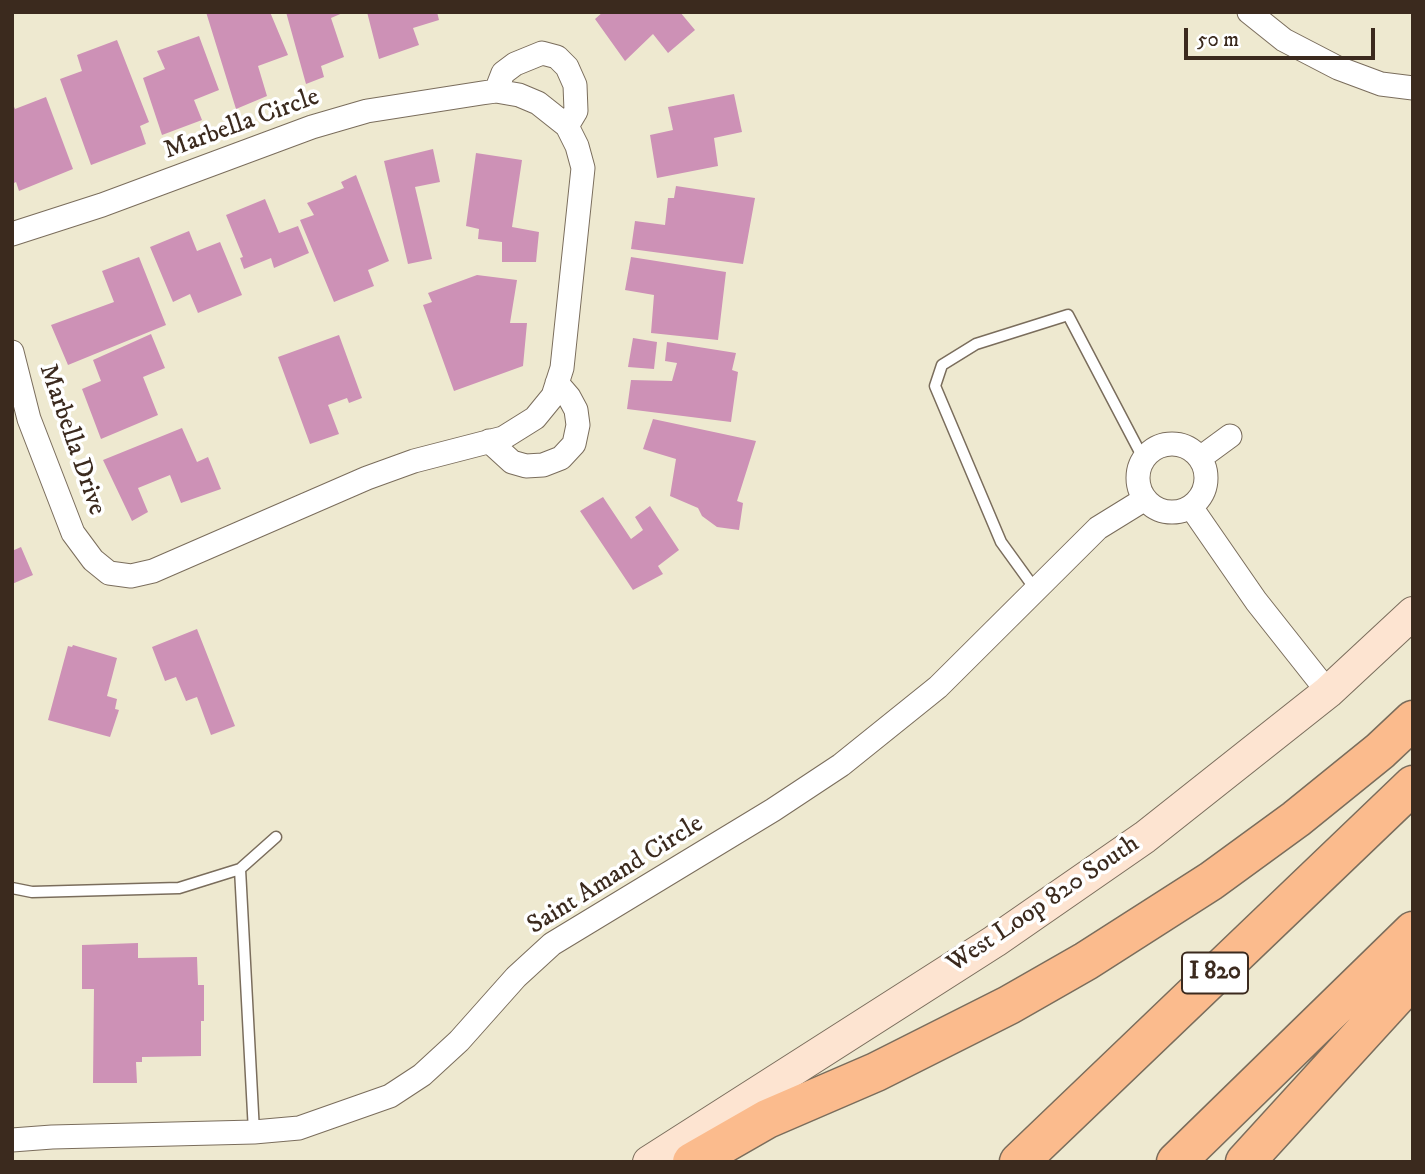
<!DOCTYPE html>
<style>
body{margin:0}
#map{position:relative;width:1425px;height:1174px;overflow:hidden;background:#eee9d0;font-family:"IM FELL DW Pica",serif}
canvas{display:block}
.frame{position:absolute;inset:0;border:14px solid #3b2a1e;pointer-events:none}
.scale{position:absolute;left:1184px;top:28px;width:191px;height:32px;box-sizing:border-box;border:4px solid #3b2a1e;border-top:0;padding-left:9px;font-size:21px;line-height:24px;white-space:nowrap;color:#3b2a1e;-webkit-text-stroke:5px #fff;paint-order:stroke}
</style>
<div id="map">
<canvas width="1425" height="1174"></canvas>
<div class="frame"></div>
<div class="scale">50 m</div>
</div>
<script>
const c = document.querySelector('canvas').getContext('2d');
c.lineJoin = 'round';
function paint(path, color) { c.fillStyle = color; c.fill(path, 'evenodd'); }
const toPath = rows => new Path2D(rows.map(r => 'M' + r).join(''));
function trace(path, color, width, dash) { c.strokeStyle = color; c.lineWidth = width; c.lineCap = dash ? 'butt' : 'round'; c.setLineDash(dash || []); c.stroke(path); }
function drawText(font, color, halo, rows, align = 'center') {
  c.font = font + ' "IM FELL DW Pica",serif'; c.lineWidth = 7; c.setLineDash([]); c.textBaseline = 'middle'; c.strokeStyle = halo; c.fillStyle = color; for (const [text, x, y, turn = 0] of rows) {
    c.save(); c.translate(x, y); c.rotate((+turn || 0) * Math.PI / 180); c.textAlign = isNaN(turn) ? turn : align; if (halo) c.strokeText(text, 0, 0); c.fillText(text, 0, 0); c.restore();
  }
}
const building = toPath([
 [206,12,270,12,288,55,258,66,267,96,236,109],
 [286,12,345,12,331,18,344,57,321,66,324,77,306,84],
 [367,12,437,12,439,20,413,28,419,45,379,59],
 [603,12,680,12,695,30,668,53,653,34,625,61,595,19],
 [199,36,219,90,194,100,202,120,162,135,143,78,165,69,157,51],
 [117,40,149,122,140,126,146,144,91,165,60,79,82,71,77,55],
 [734,94,742,132,714,138,718,166,657,178,650,135,673,130,668,107],
 [46,97,73,169,19,191,16,182,12,184,12,102,15,109],
 [433,149,440,182,415,187,432,259,408,264,384,161],
 [476,153,522,160,512,227,539,232,536,262,502,262,502,242,478,239,479,229,466,226],
 [356,175,389,261,368,270,374,286,334,302,300,220,314,215,307,203,344,188,341,182],
 [676,186,755,198,743,264,631,249,635,221,665,225,668,198,674,198],
 [265,199,279,233,298,226,309,253,274,268,271,258,244,269,240,258,243,257,226,215],
 [189,231,197,251,220,242,242,295,198,313,190,294,173,302,150,247],
 [139,257,166,325,68,365,51,325,114,302,102,271],
 [631,257,726,272,718,340,651,333,654,295,625,290],
 [477,275,517,280,510,323,527,323,523,366,454,391,423,305,432,302,428,293],
 [151,334,165,368,143,377,158,415,101,439,82,389,101,381,93,360],
 [339,335,362,398,349,403,347,398,328,405,339,434,310,444,278,357],
 [633,338,657,342,654,369,628,367],
 [667,342,736,353,732,370,738,372,731,422,627,409,631,380,672,381,677,363,665,361],
 [653,419,756,441,737,501,743,503,739,530,717,527,702,516,698,508,670,496,676,459,643,449],
 [182,428,197,462,208,457,221,489,181,503,170,475,138,488,148,512,132,521,103,460],
 [603,497,631,539,643,530,635,517,650,506,679,550,658,566,663,574,633,590,580,511],
 [21,547,33,575,12,584,12,551],
 [197,629,235,726,211,735,197,697,186,701,176,677,165,681,152,647],
 [73,645,117,658,107,696,117,699,115,709,119,710,110,737,48,720,68,646,72,647],
 [138,943,138,958,197,957,198,985,204,985,204,1021,201,1021,201,1056,142,1057,142,1062,136,1062,137,1083,93,1083,94,989,82,989,82,945]
]);
const service = toPath([
 [1035,589,1001,542,935,386,942,365,976,344,1068,315,1143,458],
 [240,869,254,1132],
 [12,888,32,892,179,888,240,869,276,837]
]);
const minor = toPath([
 [1249,12,1284,40,1338,68,1381,84,1413,88],
 [496,91,503,73,515,64,542,53,557,57,567,67,575,85,576,111,567,126],
 [12,234,102,205,312,127,367,111,482,93,496,91,519,95,538,103,567,126,577,146,583,168,562,368,553,396,535,418,503,438,414,461,367,478,153,571,131,576,109,573,93,560,73,533,29,419,12,352],
 [489,441,512,462,526,466,543,465,561,458,574,444,578,425,576,410,569,397,557,383],
 '1138 478a34 34 0 1 1 68 0a34 34 0 1 1-68 0Z',
 [1200,458,1230,436],
 [1191,507,1256,601,1328,692],
 [12,1140,52,1137,254,1132,299,1128,390,1096,422,1075,459,1041,516,977,552,944,773,810,841,765,938,687,1098,528,1145,499]
]);
const secondary = toPath([
 [649,1162,995,941,1145,837,1328,692,1413,613]
]);
const motorway = toPath([
 [692,1162,767,1119,876,1072,1009,1005,1086,961,1211,881,1296,819,1380,751,1413,720],
 [1019,1162,1413,785],
 [1176,1162,1413,931],
 [1245,1162,1413,978]
]);
const shields = [
 [1215,973,66]
];
const shieldNames = [
 ["I 820",1215,973]
];
const streetNames = [
 ["Marbella Circle",242,125,-20],
 ["Marbella Drive",71,440,71],
 ["Saint Amand Circle",616,876,-32],
 ["West Loop 820 South",1044,905,-34]
];
paint(building, '#cd91b6');
trace(service, '#7a6d5c', 13);
trace(minor, '#7a6d5c', 25);
trace(secondary, '#7a6d5c', 34);
trace(motorway, '#7a6d5c', 41);
trace(service, '#fff', 10);
trace(minor, '#fff', 23);
trace(secondary, '#fde4d1', 32);
trace(motorway, '#fbbb8d', 38);
for (const [x, y, w] of shields) { const box = new Path2D(); box.roundRect(x - w / 2, y - 20.5, w, 41, 5); c.fillStyle = '#fff'; c.fill(box); trace(box, '#3b2a1e', 2); }
drawText('bold 24px', '#3b2a1e', null, shieldNames);
drawText('26px', '#3b2a1e', '#fff', streetNames);
</script>
